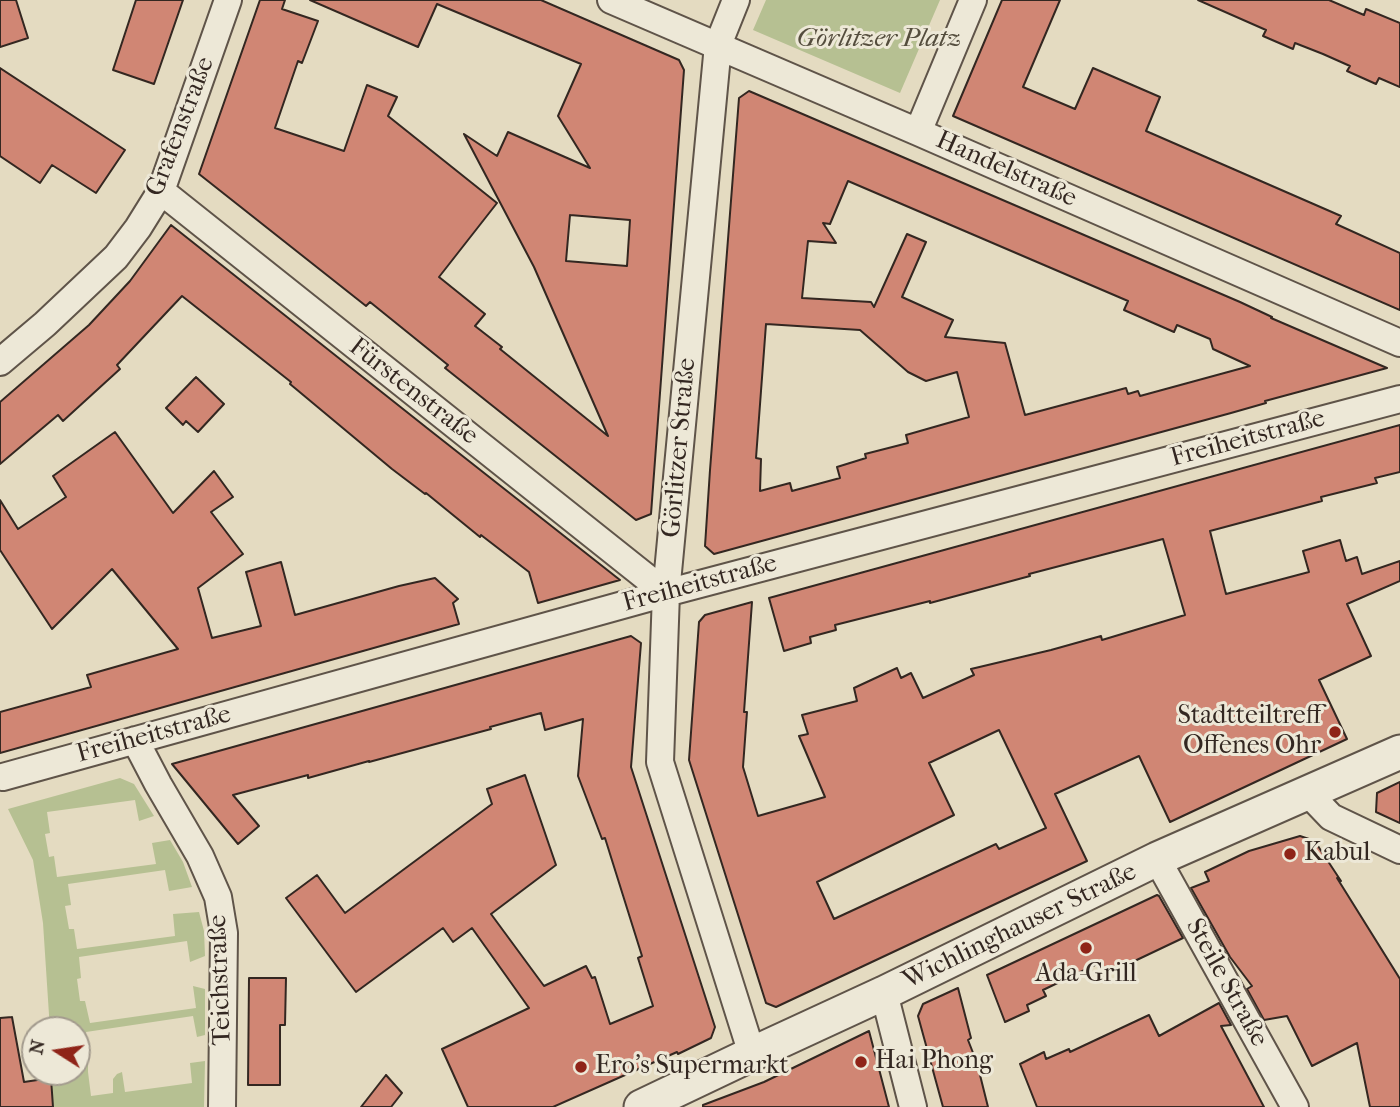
<!DOCTYPE html>
<meta charset="utf-8">
<style>
body{margin:0}
#map{position:relative;width:1400px;height:1107px;overflow:hidden;background:#e4dbc1;font-family:"IM FELL French Canon",serif}
canvas{display:block}
.north{position:absolute;left:21px;top:1016px;width:70px;height:70px;box-sizing:border-box;background:#ede8d7;border:2px solid #a39b8e;border-radius:50%;rotate:282deg;font-size:19px;font-weight:700;line-height:28px;text-align:center;color:#332721}
.north::after{content:'';display:block;margin:auto;width:24px;height:32px;background:#8f2418;clip-path:polygon(50% 0,100% 100%,50% 72%,0 100%)}
</style>
<div id="map">
<canvas width="1400" height="1107"></canvas>
<div class="north">N</div>
</div>
<script>
const c = document.querySelector('canvas').getContext('2d');
c.lineJoin = 'round';
function paint(path, color) { c.fillStyle = color; c.fill(path, 'evenodd'); }
const toPath = rows => new Path2D(rows.map(r => 'M' + r).join(''));
function trace(path, color, width, dash) { c.strokeStyle = color; c.lineWidth = width; c.lineCap = dash ? 'butt' : 'round'; c.setLineDash(dash || []); c.stroke(path); }
function drawText(font, color, halo, rows, align = 'center') {
  c.font = font + ' "IM FELL French Canon",serif'; c.lineWidth = 6; c.setLineDash([]); c.textBaseline = 'middle'; c.strokeStyle = halo; c.fillStyle = color; for (const [text, x, y, turn = 0] of rows) {
    c.save(); c.translate(x, y); c.rotate((+turn || 0) * Math.PI / 180); c.textAlign = isNaN(turn) ? turn : align; if (halo) c.strokeText(text, 0, 0); c.fillText(text, 0, 0); c.restore();
  }
}
const green = toPath([
 [766,0,940,0,900,93,753,30],
 [120,778,134,784,154,816,139,821,135,800,47,812,50,833,45,834,49,857,54,856,57,877,156,864,152,843,170,840,183,862,192,887,169,891,165,870,68,884,71,905,65,906,69,929,74,929,77,949,175,936,173,914,199,912,204,931,205,956,190,962,187,941,79,957,81,978,77,979,80,1001,85,1001,90,1023,196,1008,193,986,205,989,205,1035,197,1037,193,1016,86,1032,88,1052,88,1072,91,1096,113,1093,113,1079,117,1074,122,1072,125,1092,192,1083,190,1063,205,1061,204,1107,53,1107,52,1072,77,1072,77,1030,50,1030,43,923,33,860,8,809]
]);
const building = toPath([
 [0,0,16,0,28,38,0,47,0,0],
 [136,0,183,0,154,84,113,70,136,0],
 [260,0,285,0,282,9,318,21,302,63,298,61,275,128,344,151,367,85,397,97,388,116,497,203,439,277,485,314,475,326,502,347,500,349,608,436,534,267,464,134,497,156,508,132,590,168,558,116,581,64,437,4,418,47,310,0,541,0,679,60,684,70,651,514,636,520,445,368,448,365,370,302,366,306,199,174,260,0],
 [570,215,630,220,627,266,566,261,570,215],
 [1002,0,1060,0,1023,87,1075,109,1093,68,1160,97,1146,131,1341,216,1336,224,1400,253,1400,310,953,116,1002,0],
 [1198,0,1329,0,1364,15,1366,9,1400,23,1400,87,1379,78,1376,84,1347,71,1350,66,1323,54,1295,43,1293,49,1263,36,1266,30,1198,0],
 [0,68,125,150,96,193,52,165,40,183,0,156,0,68],
 [749,91,1240,302,1272,317,1271,318,1387,368,1265,401,1266,403,1231,413,714,554,705,546,710,470,739,98,749,91],
 [848,181,1128,301,1124,310,1174,332,1177,325,1210,339,1213,349,1250,366,1140,396,1138,391,1128,394,1126,388,1025,415,1005,343,945,337,953,320,902,297,926,242,907,234,874,307,871,302,802,298,808,241,836,243,823,223,830,224,848,181],
 [766,324,860,330,908,372,926,381,957,372,969,417,906,435,908,443,865,454,866,458,837,467,840,478,792,491,790,483,760,491,761,459,756,458,766,324],
 [171,225,427,428,620,580,538,603,529,572,481,535,480,537,426,493,425,494,392,469,290,384,291,382,182,296,117,365,120,369,63,421,58,415,0,464,0,402,89,325,130,281,171,225],
 [196,377,224,404,198,432,186,421,183,425,166,408,196,377],
 [1400,425,1400,472,1375,478,1377,483,1321,497,1322,501,1210,531,1226,594,1309,572,1303,551,1340,540,1346,561,1357,557,1362,574,1400,561,1400,581,1347,604,1371,656,1319,680,1347,739,1170,822,1139,756,1055,794,1087,861,776,1007,766,1003,689,760,699,622,705,615,752,602,744,712,747,712,743,767,758,816,825,797,799,736,808,734,802,715,857,701,854,688,897,668,901,678,911,673,923,698,974,675,971,669,1051,650,1101,636,1102,640,1185,615,1163,539,1029,574,1030,576,930,603,930,601,835,625,836,630,810,637,811,643,784,651,769,598,1400,425],
 [999,730,1046,828,999,849,996,844,834,919,817,882,954,815,929,763,999,730],
 [115,432,173,513,214,471,233,497,211,512,243,554,198,588,212,638,261,626,246,572,281,562,295,615,399,586,435,578,458,599,453,603,459,624,0,753,0,712,91,687,87,675,178,649,112,569,52,629,0,550,0,500,18,529,66,497,53,476,115,432],
 [631,636,641,643,631,767,715,1027,711,1038,678,1054,677,1052,553,1107,468,1107,442,1049,529,1008,472,928,453,942,443,928,356,992,286,898,317,875,345,913,492,804,487,789,525,775,556,865,491,914,544,986,586,966,592,978,595,977,610,1024,653,1006,638,958,642,956,605,838,602,839,578,776,583,719,545,730,541,713,490,727,491,729,369,762,369,761,308,778,308,775,233,795,259,826,238,844,172,764,631,636],
 [1400,782,1400,823,1376,812,1377,793,1400,782],
 [1300,836,1312,840,1316,843,1341,881,1337,878,1400,979,1400,1107,1370,1107,1357,1043,1312,1066,1287,1016,1264,1020,1247,989,1252,986,1230,957,1191,888,1209,881,1205,872,1249,851,1300,836],
 [1157,895,1159,896,1183,938,1103,976,1097,964,1043,990,1046,996,1027,1005,1029,1011,1005,1022,987,975,1157,895],
 [249,978,286,978,285,1025,280,1025,280,1085,248,1085,249,978],
 [958,988,971,1038,968,1040,977,1063,988,1107,943,1107,918,1016,923,1004,958,988],
 [1219,1003,1231,1025,1221,1026,1264,1107,1037,1107,1020,1064,1044,1052,1046,1059,1069,1049,1070,1052,1149,1015,1159,1036,1219,1003],
 [12,1017,24,1082,51,1078,53,1107,0,1107,0,1018,12,1017],
 [869,1031,889,1107,703,1107,703,1105,764,1082,869,1031],
 [386,1075,402,1093,391,1107,361,1107,386,1075]
]);
const minor = toPath([
 [611,0,918,132,1400,343],
 [736,0,718,45,666,593,660,762,752,1054],
 [918,132,973,0],
 [161,191,666,593],
 [0,362,45,324,116,257,138,228,161,191,228,0],
 [135,740,158,784,200,856,218,897,224,933,222,1107],
 [3,777,666,593,1400,399],
 [1308,793,1331,817,1400,850],
 [1157,859,1295,1107],
 [884,993,913,1107]
]);
const tertiary = toPath([
 [641,1107,752,1054,884,993,1157,859,1400,752]
]);
const markers = [
 [1335,732,7,"#8f2418"],
 [1290,854,7,"#8f2418"],
 [1086,948,7,"#8f2418"],
 [861,1062,7,"#8f2418"],
 [581,1067,7,"#8f2418"]
];
const parkNames = [
 ["Görlitzer Platz",879,40]
];
const streetNames = [
 ["Grafenstraße",181,127,-69],
 ["Handelstraße",1006,170,24],
 ["Fürstenstraße",413,392,38],
 ["Freiheitstraße",1248,439,-15],
 ["Görlitzer Straße",680,448,-85],
 ["Freiheitstraße",700,584,-15],
 ["Freiheitstraße",154,735,-15],
 ["Wichlinghauser Straße",1020,927,-26],
 ["Teichstraße",221,980,-92],
 ["Steile Straße",1226,983,61]
];
const poiNames = [
 ["Stadtteiltreff",1321,717,"right"],
 ["Offenes Ohr",1321,747,"right"],
 ["Kabul",1304,854],
 ["Ada-Grill",1086,975,"center"],
 ["Hai Phong",875,1062],
 ["Ero's Supermarkt",595,1067]
];
paint(green, '#b6c092');
paint(building, '#d08674');
trace(building, '#332721', 2);
trace(minor, '#5f5449', 30);
trace(tertiary, '#5f5449', 37);
trace(minor, '#ede8d7', 26);
trace(tertiary, '#ede8d7', 33);
for (const [x, y, r, color] of markers) { const dot = new Path2D(); dot.arc(x, y, r, 0, 2 * Math.PI); c.fillStyle = color; c.fill(dot); trace(dot, '#ede8d7', 2.5); }
drawText('italic 26px', '#544d3d', '#ede8d7', parkNames);
drawText('26px', '#332721', '#ede8d7', streetNames);
drawText('26px', '#332721', '#ede8d7', poiNames, 'left');
</script>
